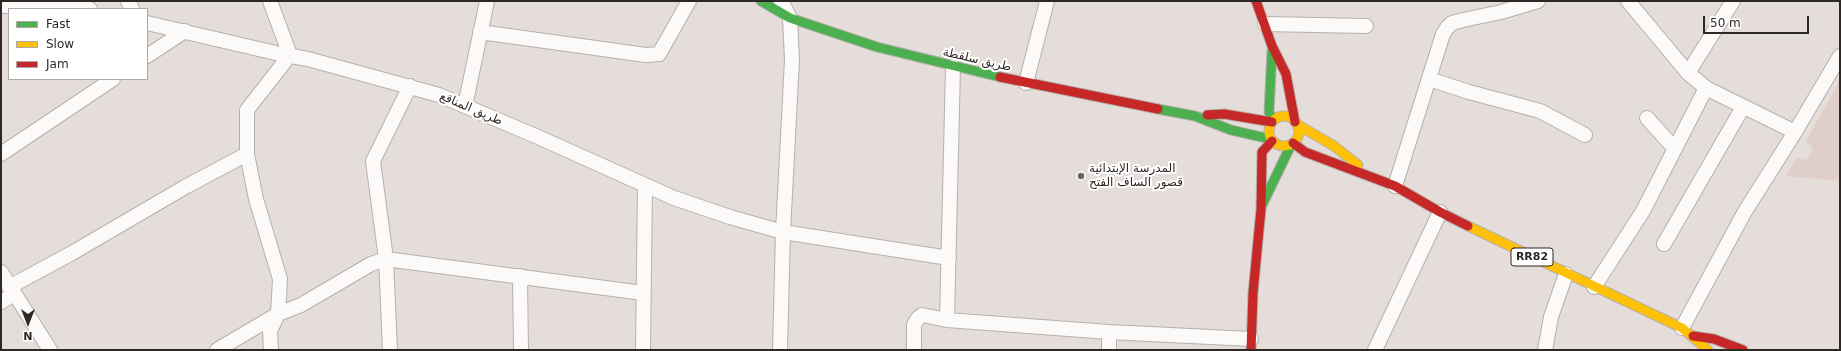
<!DOCTYPE html>
<meta charset="utf-8">
<style>
body{margin:0}
#map{position:relative;width:1841px;height:351px;overflow:hidden;background:#e5ddd9;font-family:"DejaVu Sans",sans-serif}
canvas{display:block}
.frame{position:absolute;inset:0;border:2px solid #2d2725;pointer-events:none}
.legend{position:absolute;left:8px;top:8px;width:140px;height:72px;box-sizing:border-box;background:#fff;border:1px solid #aba9a8;margin:0;padding:5px 7px;list-style:none;font-size:12px;color:#2d2725}
.legend li{display:flex;align-items:center;gap:8px;height:20px}
.legend b{width:20px;border:1px solid #aba9a8}
.north{position:absolute;left:8px;top:303px;width:40px;height:40px;-webkit-text-stroke:3px #fff;paint-order:stroke;rotate:180deg;font-size:11px;font-weight:700;line-height:16px;text-align:center;color:#2d2725}
.north::after{content:'';display:block;margin:auto;width:14px;height:18px;background:#2d2725;clip-path:polygon(50% 0,100% 100%,50% 72%,0 100%)}
.scale{position:absolute;left:1703px;top:16px;width:106px;height:18px;box-sizing:border-box;border:2px solid #2d2725;border-top:0;padding-left:5px;font-size:12px;line-height:14px;white-space:nowrap;color:#2d2725;-webkit-text-stroke:3px #fff;paint-order:stroke}
</style>
<div id="map">
<canvas width="1841" height="351"></canvas>
<div class="frame"></div>
<ul class="legend">
<li><b style="height:5px;background:#4caf50"></b>Fast</li>
<li><b style="height:5px;background:#ffc107"></b>Slow</li>
<li><b style="height:5px;background:#c62828"></b>Jam</li>
</ul>
<div class="north">N</div>
<div class="scale">50 m</div>
</div>
<script>
const c = document.querySelector('canvas').getContext('2d');
c.lineJoin = 'round';
function paint(path, color) { c.fillStyle = color; c.fill(path, 'evenodd'); }
const toPath = rows => new Path2D(rows.map(r => 'M' + r).join(''));
function trace(path, color, width, dash) { c.strokeStyle = color; c.lineWidth = width; c.lineCap = dash ? 'butt' : 'round'; c.setLineDash(dash || []); c.stroke(path); }
function drawText(font, color, halo, rows, align = 'center') {
  c.font = font + ' "DejaVu Sans","Noto Naskh Arabic",sans-serif'; c.lineWidth = 4; c.setLineDash([]); c.textBaseline = 'middle'; c.strokeStyle = halo; c.fillStyle = color; for (const [text, x, y, turn = 0] of rows) {
    c.save(); c.translate(x, y); c.rotate((+turn || 0) * Math.PI / 180); c.textAlign = isNaN(turn) ? turn : align; if (halo) c.strokeText(text, 0, 0); c.fillText(text, 0, 0); c.restore();
  }
}
const built = toPath([
 [1840,80,1840,181,1786,176,1797,158,1807,160,1813,149,1806,141]
]);
const street = toPath([
 [128,1,132,9],
 [1628,1,1688,73,1706,88,1795,132],
 [1,6,30,5,90,9],
 [147,23,280,54,308,59,439,95,538,137,674,198,730,217,783,232,949,258],
 [1265,24,1366,26],
 [480,32,646,55,659,54,689,1],
 [147,56,185,31],
 [1688,73,1733,1],
 [1429,79,1469,92,1540,111,1585,135],
 [1026,83,1047,1],
 [465,106,487,1],
 [1647,118,1675,149],
 [1,154,113,79],
 [1395,186,1443,34,1447,28,1452,23,1463,20,1501,12,1538,1],
 [1664,244,1743,107],
 [1,272,50,350],
 [520,276,521,350],
 [9,287,72,253,185,187,247,154],
 [1594,287,1643,211,1706,88],
 [1,302,14,294],
 [947,320,953,67],
 [1682,328,1744,213,1795,132,1840,56],
 [217,350,278,314,280,279,256,199,247,154,247,110,290,55,270,1],
 [271,350,270,331,278,314,301,305,371,264,386,259,643,293],
 [390,350,386,259,373,161,410,86],
 [643,350,645,185],
 [780,350,783,232,792,60,790,18,781,1],
 [914,350,914,325,918,318,922,315,947,320,1109,332],
 [1109,350,1109,332,1251,339],
 [1375,350,1440,212],
 [1545,350,1551,317,1566,274]
]);
const fast = toPath([
 [761,1,790,18,877,47,1000,77],
 [1272,51,1269,112,1273,120],
 [1158,109,1195,116,1231,130,1270,139],
 [1263,203,1291,145]
]);
const slow = toPath([
 '1269 131a15 15 0 1 1 30 0a15 15 0 1 1-30 0Z',
 [1298,125,1334,146,1358,165],
 [1468,226,1682,328,1708,350]
]);
const jam = toPath([
 [1256,1,1272,46,1286,74,1295,122],
 [1000,77,1158,109],
 [1207,115,1224,114,1272,122],
 [1293,143,1305,152,1395,186,1440,212,1468,226],
 [1693,336,1714,339,1743,350],
 [1251,350,1253,293,1261,209,1262,152,1272,141]
]);
const markers = [
 [1081,176,4,"#6d6764"]
];
const shields = [
 [1532,257,42]
];
const shieldNames = [
 ["RR82",1532,257]
];
const streetNames = [
 ["طريق سلقطة",977,60,13],
 ["طريق المناقع",471,109,23]
];
const poiNames = [
 ["المدرسة الإبتدائية",1089,169],
 ["قصور الساف الفتح",1089,183]
];
paint(built, '#dfcfc8');
trace(street, '#b6b0ac', 16);
trace(fast, '#b6b0ac', 11);
trace(slow, '#b6b0ac', 11);
trace(jam, '#b6b0ac', 11);
trace(street, '#fbfaf9', 14);
trace(fast, '#4caf50', 9);
trace(slow, '#ffc107', 9);
trace(jam, '#c62828', 9);
for (const [x, y, r, color] of markers) { const dot = new Path2D(); dot.arc(x, y, r, 0, 2 * Math.PI); c.fillStyle = color; c.fill(dot); trace(dot, '#fff', 1.5); }
for (const [x, y, w] of shields) { const box = new Path2D(); box.roundRect(x - w / 2, y - 9, w, 18, 3); c.fillStyle = '#fff'; c.fill(box); trace(box, '#2d2725', 1); }
drawText('bold 11px', '#2d2725', null, shieldNames);
drawText('12px', '#2d2725', '#fff', streetNames);
drawText('12px', '#2d2725', '#fff', poiNames, 'left');
</script>
